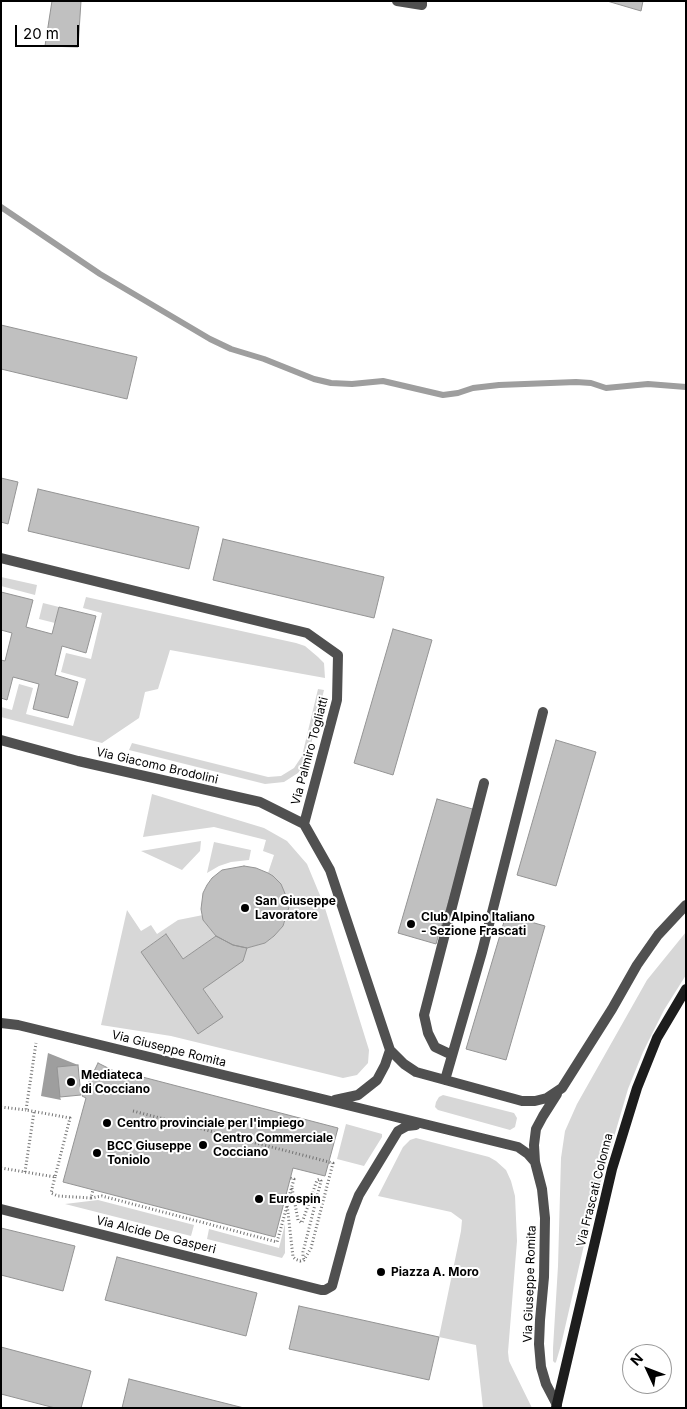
<!DOCTYPE html>
<style>
body{margin:0}
#map{position:relative;width:687px;height:1409px;overflow:hidden;background:#fff;font-family:Inter,sans-serif}
canvas{display:block}
.frame{position:absolute;inset:0;border:2px solid #000;pointer-events:none}
.north{position:absolute;left:622px;top:1344px;width:50px;height:50px;box-sizing:border-box;background:#fff;border:1px solid #999;border-radius:50%;rotate:313deg;font-size:14px;font-weight:700;line-height:20px;text-align:center;color:#000}
.north::after{content:'';display:block;margin:auto;width:18px;height:22px;background:#000;clip-path:polygon(50% 0,100% 100%,50% 72%,0 100%)}
.scale{position:absolute;left:15px;top:25px;width:64px;height:22px;box-sizing:border-box;border:2px solid #000;border-top:0;padding-left:6px;font-size:15px;line-height:18px;white-space:nowrap;color:#000;-webkit-text-stroke:4px #fff;paint-order:stroke}
</style>
<div id="map">
<canvas width="687" height="1409"></canvas>
<div class="frame"></div>
<div class="north">N</div>
<div class="scale">20 m</div>
</div>
<script>
const c = document.querySelector('canvas').getContext('2d');
c.lineJoin = 'round';
function paint(path, color) { c.fillStyle = color; c.fill(path, 'evenodd'); }
const toPath = rows => new Path2D(rows.map(r => 'M' + r).join(''));
function trace(path, color, width, dash) { c.strokeStyle = color; c.lineWidth = width; c.lineCap = dash ? 'butt' : 'round'; c.setLineDash(dash || []); c.stroke(path); }
function drawText(font, color, halo, rows, align = 'center') {
  c.font = font + ' Inter,sans-serif'; c.lineWidth = 4; c.setLineDash([]); c.textBaseline = 'middle'; c.strokeStyle = halo; c.fillStyle = color; for (const [text, x, y, turn = 0] of rows) {
    c.save(); c.translate(x, y); c.rotate((+turn || 0) * Math.PI / 180); c.textAlign = isNaN(turn) ? turn : align; if (halo) c.strokeText(text, 0, 0); c.fillText(text, 0, 0); c.restore();
  }
}
const green = toPath([
 [1,577,37,585,35,595,1,586],
 [86,597,296,643,305,646,318,657,324,663,325,678,170,650,158,689,145,692,139,718,102,743,1,717,1,707,12,710,19,684,33,688,26,714,73,726,86,679,61,672,66,653,91,659,102,613,83,608],
 [43,603,59,607,55,623,39,619],
 [318,689,324,690,309,753,304,765,298,773,284,782,265,784,129,750,132,743,268,777,281,776,294,768,302,756],
 [152,794,264,828,287,841,307,864,324,905,369,1050,368,1063,357,1075,343,1078,171,1036,101,1025,127,910,141,931,151,925,157,934,178,920,203,915,203,920,216,936,183,959,166,934,141,952,223,1017,203,989,247,948,265,943,274,936,283,926,287,916,289,907,286,896,281,884,268,873,274,855,263,851,266,840,214,827,143,837],
 [201,841,200,851,182,870,141,851],
 [214,842,251,850,249,860,231,862,219,866,207,873],
 [686,932,686,975,664,1010,643,1052,628,1089,590,1219,561,1345,556,1362,555,1363,553,1361,553,1348,558,1266,561,1158,565,1131,577,1104,647,980],
 [443,1095,514,1113,517,1118,515,1127,510,1130,438,1110,435,1107,436,1102,439,1097],
 [346,1124,382,1134,382,1137,364,1166,337,1159],
 [416,1138,489,1157,496,1161,506,1170,511,1181,515,1196,517,1241,508,1352,509,1361,532,1408,483,1408,476,1345,439,1337,461,1231,462,1220,451,1212,378,1196,403,1147,410,1140],
 [98,1200,194,1225,191,1236,65,1204],
 [285,1224,285,1253,282,1258,207,1239,209,1229,279,1248]
]);
const water = toPath([
 [48,1053,78,1065,60,1097,61,1100,41,1096]
]);
const stream = toPath([
 [1,207,100,274,210,339,231,349,264,359,314,379,331,383,352,384,383,381,443,395,458,393,473,388,499,385,576,382,591,383,606,388,648,384,686,387]
]);
const building = toPath([
 [52,1,81,1,78,47,45,46,52,1],
 [607,1,643,1,641,11,607,1],
 [1,325,137,357,127,399,1,369,1,325],
 [1,478,18,482,8,524,1,522,1,478],
 [38,489,199,527,189,569,28,531,38,489],
 [223,539,384,577,374,618,213,580,223,539],
 [1,592,33,600,26,627,52,634,59,607,96,616,86,653,62,646,55,675,78,682,68,718,33,709,39,684,13,677,7,700,1,698,1,660,5,661,12,633,1,630,1,592],
 [393,629,432,640,393,775,354,763,393,629],
 [556,740,596,752,556,886,517,875,556,740],
 [437,799,476,810,436,944,398,933,437,799],
 [244,866,256,868,268,873,273,876,281,884,286,896,289,907,283,926,274,936,265,943,247,948,233,945,216,936,203,920,201,909,203,893,207,885,212,878,222,870,244,866],
 [506,915,545,926,506,1060,466,1049,506,915],
 [166,934,183,959,216,936,233,945,247,948,243,961,203,989,223,1017,198,1034,141,952,166,934],
 [98,1063,130,1079,131,1074,338,1128,325,1176,293,1168,275,1237,63,1182,86,1098,82,1096,98,1063],
 [78,1065,81,1095,60,1097,57,1067,78,1065],
 [1,1228,75,1246,63,1291,1,1275,1,1228],
 [117,1257,257,1293,246,1336,105,1300,117,1257],
 [299,1306,439,1337,429,1380,289,1349,299,1306],
 [1,1347,91,1371,81,1408,55,1408,1,1394,1,1347],
 [129,1379,244,1408,122,1408,129,1379]
]);
const path = toPath([
 [1,1107,26,1110],
 [133,1111,333,1163,311,1248,304,1260,300,1261,295,1259,293,1257,287,1204,294,1179,290,1178],
 [1,1168,55,1177,70,1118,26,1110,36,1043],
 [25,1172,34,1112],
 [55,1177,51,1193,58,1196,91,1198,93,1190],
 [292,1188,298,1220,302,1223,317,1180,320,1179,321,1181,303,1252,303,1257,304,1260],
 [91,1198,102,1196,277,1242,287,1206]
]);
const lane = toPath([
 [397,1,422,5,422,1]
]);
const street = toPath([
 [1,558,307,633,338,655,337,700,304,824,330,870,390,1050,404,1064,416,1072,522,1101,535,1101,547,1098,562,1088,612,1009,637,965,658,935,686,905],
 [1,740,78,761,260,802,304,824],
 [1,1023,18,1025,302,1094,518,1147,528,1154,535,1162,542,1189,545,1218,544,1277,540,1320,539,1344,541,1367,546,1384,557,1405],
 [452,1055,435,1047,428,1033,424,1015,484,783],
 [445,1080,482,952,543,712],
 [335,1100,358,1095,377,1080,385,1065,390,1050],
 [535,1162,534,1145,536,1129,543,1116,557,1094],
 [1,1209,321,1290,325,1290,332,1286,351,1215,359,1195,398,1131,407,1126,416,1125]
]);
const secondary = toPath([
 [556,1408,612,1169,637,1088,657,1038,686,989]
]);
const markers = [
 [245,908,5,"#000"],
 [411,924,5,"#000"],
 [71,1082,5,"#000"],
 [107,1123,5,"#000"],
 [203,1145,5,"#000"],
 [97,1153,5,"#000"],
 [259,1199,5,"#000"],
 [381,1272,5,"#000"]
];
const streetNames = [
 ["Via Palmiro Togliatti",310,751,-75],
 ["Via Giacomo Brodolini",157,766,13],
 ["Via Giuseppe Romita",169,1049,14],
 ["Via Frascati Colonna",595,1190,-76],
 ["Via Alcide De Gasperi",156,1235,14],
 ["Via Giuseppe Romita",530,1284,-88]
];
const poiNames = [
 ["San Giuseppe",255,901],
 ["Lavoratore",255,915],
 ["Club Alpino Italiano",421,917],
 ["- Sezione Frascati",421,931],
 ["Mediateca",81,1075],
 ["di Cocciano",81,1089],
 ["Centro provinciale per l'impiego",117,1123],
 ["Centro Commerciale",213,1138],
 ["Cocciano",213,1152],
 ["BCC Giuseppe",107,1146],
 ["Toniolo",107,1160],
 ["Eurospin",269,1199],
 ["Piazza A. Moro",391,1272]
];
paint(green, '#d7d7d7');
paint(water, '#9e9e9e');
trace(stream, '#9e9e9e', 6);
paint(building, '#c0c0c0');
trace(building, '#949494', 1);
trace(path, '#727272', 3, [1, 2.5]);
trace(lane, '#505050', 10);
trace(street, '#505050', 10);
trace(secondary, '#1d1d1d', 10);
for (const [x, y, r, color] of markers) { const dot = new Path2D(); dot.arc(x, y, r, 0, 2 * Math.PI); c.fillStyle = color; c.fill(dot); trace(dot, '#fff', 2); }
drawText('12px', '#000', '#fff', streetNames);
drawText('bold 12px', '#000', '#fff', poiNames, 'left');
</script>
